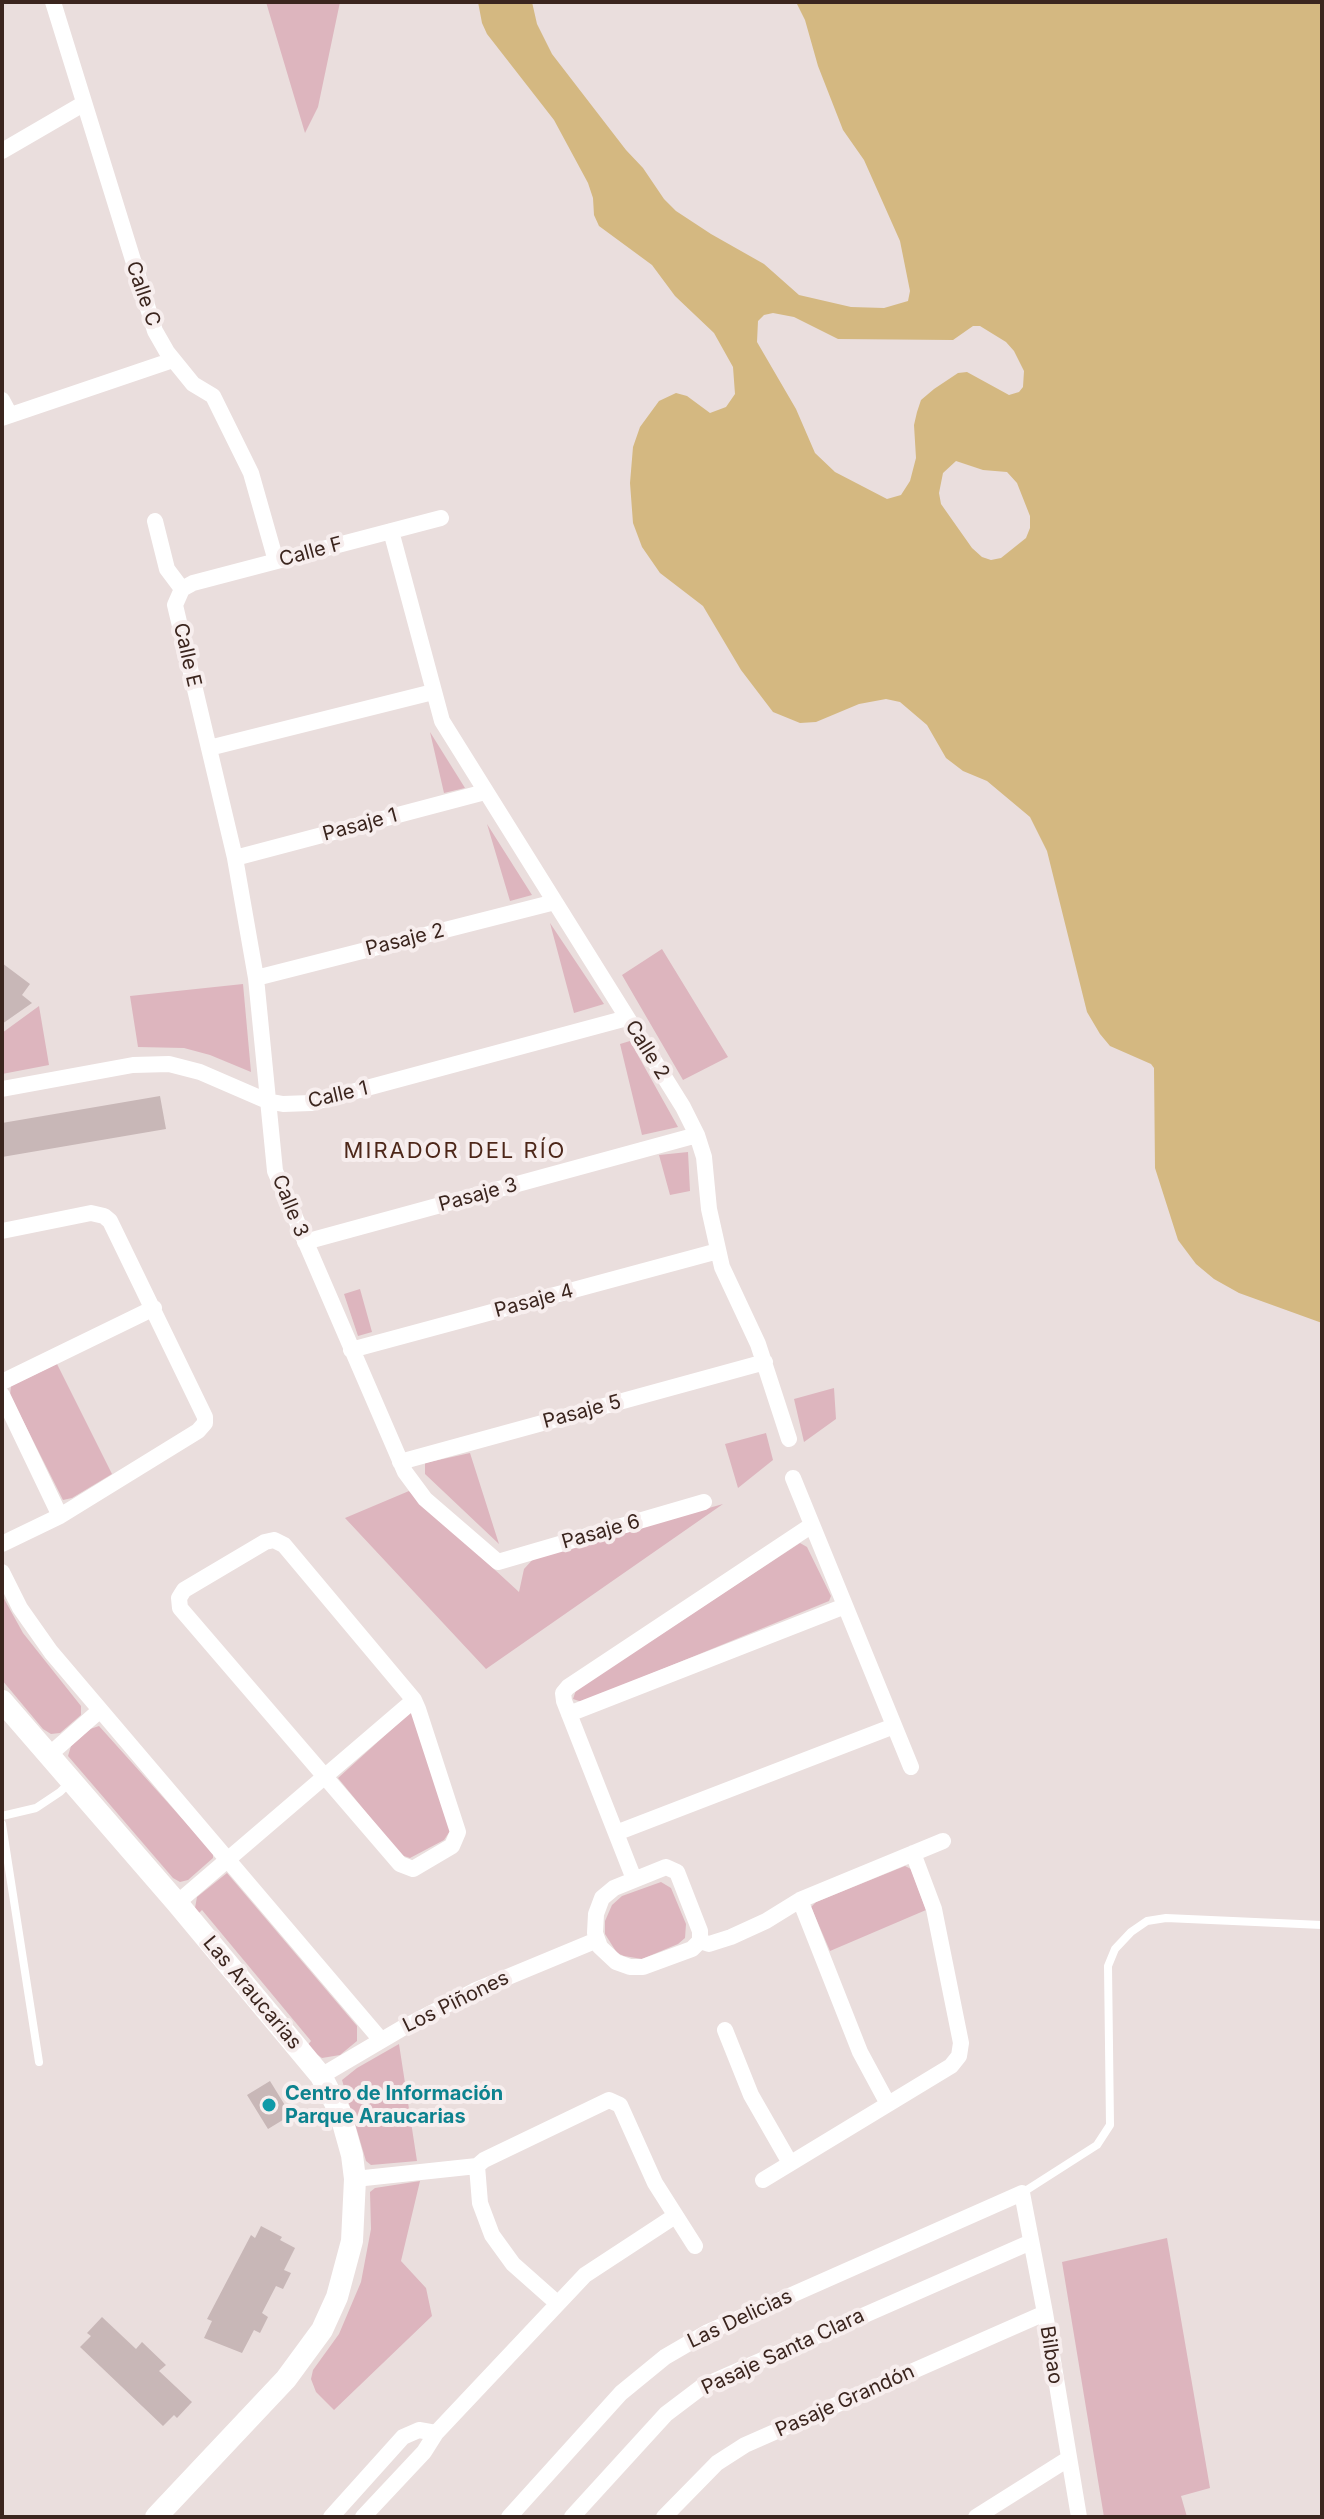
<!DOCTYPE html>
<meta charset="utf-8">
<style>
body{margin:0}
#map{position:relative;width:1324px;height:2519px;overflow:hidden;background:#eadedd;font-family:Inter,sans-serif}
canvas{display:block}
.frame{position:absolute;inset:0;border:4px solid #3b251e;pointer-events:none}
</style>
<div id="map">
<canvas width="1324" height="2519"></canvas>
<div class="frame"></div>
</div>
<script>
const c = document.querySelector('canvas').getContext('2d');
c.lineJoin = 'round';
function paint(path, color) { c.fillStyle = color; c.fill(path, 'evenodd'); }
const toPath = rows => new Path2D(rows.map(r => 'M' + r).join(''));
function trace(path, color, width, dash) { c.strokeStyle = color; c.lineWidth = width; c.lineCap = dash ? 'butt' : 'round'; c.setLineDash(dash || []); c.stroke(path); }
function drawText(font, color, halo, rows, align = 'center') {
  c.font = font + ' Inter,sans-serif'; c.lineWidth = 8; c.setLineDash([]); c.textBaseline = 'middle'; c.strokeStyle = halo; c.fillStyle = color; for (const [text, x, y, turn = 0] of rows) {
    c.save(); c.translate(x, y); c.rotate((+turn || 0) * Math.PI / 180); c.textAlign = isNaN(turn) ? turn : align; if (halo) c.strokeText(text, 0, 0); c.fillText(text, 0, 0); c.restore();
  }
}
const green = toPath([
 [266,2,340,2,318,107,305,133],
 [430,732,465,788,444,793],
 [487,824,532,895,510,901],
 [550,923,604,1004,574,1013],
 [662,949,728,1057,683,1080,622,975],
 [243,984,251,1072,210,1055,184,1048,138,1047,130,996],
 [39,1006,49,1065,2,1074,2,1033],
 [630,1041,678,1127,642,1135,620,1044],
 [688,1152,690,1191,670,1195,659,1155],
 [360,1289,372,1332,358,1336,344,1294],
 [57,1364,112,1474,72,1498,63,1500,10,1395,11,1386],
 [834,1388,836,1419,804,1442,794,1399],
 [766,1433,773,1460,738,1488,725,1444],
 [470,1453,499,1544,425,1474,425,1463],
 [409,1491,519,1592,524,1569,535,1557,723,1504,486,1669,345,1518],
 [800,1543,807,1547,831,1596,829,1601,582,1702,573,1699,576,1690],
 [2,1595,23,1633,81,1706,81,1715,60,1733,51,1734,43,1729,2,1680],
 [413,1710,450,1831,444,1840,410,1858,401,1855,338,1778],
 [99,1726,213,1853,213,1858,188,1880,180,1882,173,1878,68,1756,71,1746,90,1729],
 [905,1866,911,1869,926,1910,830,1951,811,1907,816,1902],
 [227,1873,357,2026,357,2041,340,2055,322,2058,306,2047,311,2041,202,1910,198,1914,195,1908,197,1897],
 [661,1882,671,1888,686,1924,685,1938,678,1944,642,1959,624,1956,617,1953,605,1934,605,1921,612,1905,622,1896],
 [399,2044,417,2161,371,2165,366,2161,342,2080,357,2068],
 [420,2181,401,2261,426,2288,432,2316,334,2410,316,2392,311,2379,313,2370,339,2334,361,2282,371,2229,370,2192,375,2188],
 [1167,2238,1210,2488,1181,2496,1187,2517,1104,2517,1062,2262]
]);
const water = toPath([
 [478,2,532,2,537,24,552,54,626,150,643,168,664,199,676,211,711,234,764,264,799,295,851,307,884,308,908,301,910,291,900,241,864,160,843,130,818,66,805,20,796,2,1322,2,1322,1323,1239,1293,1214,1279,1196,1264,1178,1240,1155,1168,1154,1068,1151,1064,1110,1046,1100,1034,1087,1012,1047,851,1030,817,987,781,963,771,946,758,927,725,900,702,886,699,859,704,816,722,800,723,773,712,741,670,703,606,660,573,642,547,633,523,630,483,633,447,640,427,659,401,676,393,687,396,710,413,726,407,735,394,733,367,714,333,675,296,652,265,599,226,594,215,593,198,588,183,554,120,487,34,482,23],
 [773,313,794,317,838,339,953,340,973,326,980,326,1006,342,1014,351,1024,371,1023,387,1019,392,1009,395,967,372,958,373,934,389,921,400,917,412,914,425,916,458,910,481,901,495,887,499,835,472,815,453,796,409,757,342,758,321,764,315],
 [956,461,983,470,1007,472,1017,483,1030,516,1030,528,1026,538,1001,558,991,560,982,557,972,548,941,504,939,493,943,473]
]);
const building = toPath([
 [2,963,30,984,22,995,32,1003,2,1024],
 [160,1096,166,1129,2,1157,2,1123],
 [270,2081,291,2115,268,2129,247,2095],
 [261,2226,282,2237,280,2240,295,2248,284,2270,291,2273,283,2289,276,2286,262,2313,268,2317,260,2333,254,2330,242,2353,204,2338,212,2321,207,2319,251,2235,255,2238],
 [102,2317,136,2349,142,2342,166,2365,159,2371,192,2402,177,2418,174,2415,163,2426,80,2347,91,2336,87,2333]
]);
const service = toPath([
 [2,1816,36,1808,60,1792,71,1781],
 [2,1824,39,2062],
 [1022,2193,1097,2145,1110,2125,1108,1966,1115,1949,1131,1932,1147,1921,1166,1918,1322,1925]
]);
const minor = toPath([
 [53,2,155,331,167,352,193,384,213,396,251,473,276,561],
 [2,151,83,104],
 [2,400,10,415],
 [2,418,173,360],
 [155,521,167,569,182,589],
 [391,531,442,721,683,1107,697,1135,704,1157,709,1209,722,1267,758,1344,789,1439],
 [182,589,175,605,235,858,256,978,275,1171,405,1472,425,1499,498,1562,704,1502],
 [182,589,193,583,441,518],
 [209,748,433,692],
 [235,858,485,792],
 [256,978,555,902],
 [2,1089,133,1065,169,1064,200,1072,267,1101,283,1104,311,1103,627,1018],
 [2,1231,91,1213,104,1216,110,1221,205,1417,205,1423,198,1431,60,1516,2,1544],
 [305,1242,697,1135],
 [351,1350,718,1251],
 [2,1382,154,1308],
 [2,1395,60,1516],
 [400,1462,765,1362],
 [793,1478,911,1767],
 [274,1540,284,1545,414,1700,418,1709,458,1832,452,1846,413,1869,400,1864,180,1608,179,1598,184,1590,265,1542,274,1540],
 [2,1572,20,1608,51,1652,381,2040],
 [569,1714,845,1606],
 [49,1755,99,1711],
 [616,1833,894,1726],
 [666,1867,677,1872,700,1931,700,1941,692,1949,643,1967,630,1967,616,1962,600,1947,595,1933,596,1914,602,1898,614,1888,666,1867],
 [634,1879,564,1701,563,1693,568,1687,812,1525],
 [800,1900,860,2052,888,2104],
 [177,1903,414,1700],
 [700,1941,709,1944,731,1937,766,1921,800,1900,943,1841],
 [725,2030,751,2095,790,2163],
 [321,2076,406,2026,474,1991,597,1940],
 [477,2166,480,2203,492,2235,513,2264,557,2303],
 [355,2179,477,2166,484,2160,609,2100,620,2105,655,2183,695,2246],
 [763,2180,951,2066,959,2056,961,2043,934,1909,913,1853],
 [331,2517,403,2437,419,2430,436,2433],
 [363,2517,424,2452,436,2433,585,2275,675,2216],
 [509,2517,621,2393,665,2357,708,2332,1022,2193,1045,2313,1079,2517],
 [572,2517,666,2414,703,2386,1031,2242],
 [664,2517,717,2463,745,2445,1045,2313],
 [976,2517,1068,2459]
]);
const tertiary = toPath([
 [2,1701,177,1903,321,2076,340,2112,352,2155,355,2179,352,2241,337,2297,322,2330,286,2379,156,2517]
]);
const markers = [
 [269,2105,8,"#0f9aa8"]
];
const streetNames = [
 ["Calle C",143,294,71],
 ["Calle F",311,552,-15],
 ["Calle E",187,655,77],
 ["Pasaje 1",360,825,-15],
 ["Pasaje 2",405,940,-14],
 ["Calle 2",647,1050,58],
 ["Calle 1",338,1095,-13],
 ["Pasaje 3",478,1195,-15],
 ["Calle 3",290,1206,68],
 ["Pasaje 4",534,1301,-15],
 ["Pasaje 5",582,1412,-15],
 ["Pasaje 6",601,1532,-16],
 ["Las Araucarias",252,1993,50],
 ["Los Piñones",456,2002,-26],
 ["Las Delicias",740,2319,-25],
 ["Pasaje Santa Clara",783,2352,-25],
 ["Bilbao",1051,2355,81],
 ["Pasaje Grandón",845,2401,-24]
];
const cultureNames = [
 ["Centro de Información",285,2094],
 ["Parque Araucarias",285,2117]
];
const neighbourhoodNames = [
 ["MIRADOR DEL RÍO",455,1151]
];
paint(green, '#ddb5be');
paint(water, '#d4b881');
paint(building, '#c8b7b7');
trace(service, '#fff', 8);
trace(minor, '#fff', 16);
trace(tertiary, '#fff', 22);
for (const [x, y, r, color] of markers) { const dot = new Path2D(); dot.arc(x, y, r, 0, 2 * Math.PI); c.fillStyle = color; c.fill(dot); trace(dot, '#f7eeee', 3); }
drawText('20px', '#3b251e', '#f7eeee', streetNames);
drawText('bold 20px', '#0d838f', '#f7eeee', cultureNames, 'left');
c.letterSpacing = '2px';
drawText('22px', '#4d2719', '#f7eeee', neighbourhoodNames);
c.letterSpacing = '0px';
</script>
